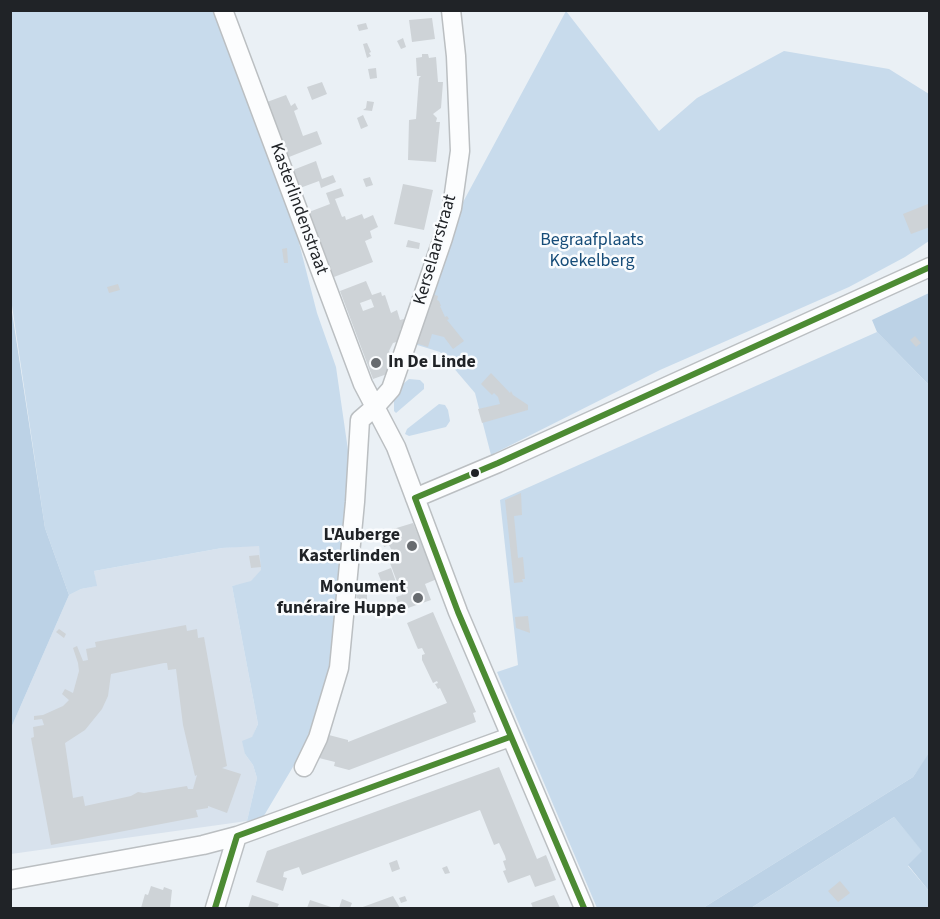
<!DOCTYPE html>
<meta charset="utf-8">
<style>
body{margin:0}
#map{position:relative;width:940px;height:919px;overflow:hidden;background:#eaf0f5;font-family:"Source Sans 3",sans-serif}
canvas{display:block}
.frame{position:absolute;inset:0;border:12px solid #202327;pointer-events:none}
</style>
<div id="map">
<canvas width="940" height="919"></canvas>
<div class="frame"></div>
</div>
<script>
const c = document.querySelector('canvas').getContext('2d');
c.lineJoin = 'round';
function paint(path, color) { c.fillStyle = color; c.fill(path, 'evenodd'); }
const toPath = rows => new Path2D(rows.map(r => 'M' + r).join(''));
function trace(path, color, width, dash) { c.strokeStyle = color; c.lineWidth = width; c.lineCap = dash ? 'butt' : 'round'; c.setLineDash(dash || []); c.stroke(path); }
function drawText(font, color, halo, rows, align = 'center') {
  c.font = font + ' "Source Sans 3",sans-serif'; c.lineWidth = 5; c.setLineDash([]); c.textBaseline = 'middle'; c.strokeStyle = halo; c.fillStyle = color; for (const [text, x, y, turn = 0] of rows) {
    c.save(); c.translate(x, y); c.rotate((+turn || 0) * Math.PI / 180); c.textAlign = isNaN(turn) ? turn : align; if (halo) c.strokeText(text, 0, 0); c.fillText(text, 0, 0); c.restore();
  }
}
const built = toPath([
 [259,545,262,570,251,582,232,586,258,724,245,754,253,765,257,778,247,821,11,854,11,728,69,595,81,589,96,586,94,571,222,548]
]);
const green = toPath([
 [10,11,216,11,279,181,297,235,317,313,336,367,349,457,348,496,334,644,328,677,303,750,262,819,247,821,257,778,253,765,245,754,242,741,252,737,258,724,232,586,251,581,261,570,259,546,222,548,94,571,97,586,81,589,69,595,45,528,11,299],
 [566,11,659,131,697,98,784,51,889,69,929,94,929,241,905,257,849,287,660,370,491,455,475,393,440,352,414,344,430,290,462,204],
 [877,332,929,385,930,753,913,777,703,908,597,908,497,672,518,665,500,500],
 [409,379,420,380,424,384,424,389,396,413,394,411,394,400,403,384],
 [439,404,445,405,448,410,450,421,446,427,409,436,405,434,407,429],
 [894,817,923,851,908,866,929,891,929,908,751,908]
]);
const forest = toPath([
 [929,293,929,385,877,332,872,320],
 [10,299,45,528,69,595,11,728],
 [929,753,929,891,908,865,922,851,894,817,751,908,703,908,913,777]
]);
const building = toPath([
 [432,18,435,39,412,42,409,20],
 [366,23,368,29,359,31,357,25],
 [403,38,406,47,401,49,397,41],
 [367,43,371,52,369,53,371,56,367,58,363,44],
 [422,54,428,54,429,58,436,57,438,82,443,82,441,108,433,114,437,118,436,122,440,122,436,162,408,160,409,120,416,119,419,78,421,76,417,76,416,58,422,57],
 [376,68,377,78,370,79,368,69],
 [322,82,327,94,312,100,307,87],
 [286,95,291,106,295,103,298,109,294,111,303,136,317,131,322,144,289,157,267,102],
 [367,101,374,102,372,111,363,110,366,108],
 [363,115,368,126,361,129,357,118],
 [316,161,322,179,333,175,336,182,321,188,319,181,300,188,293,170],
 [370,177,373,185,366,187,363,179],
 [403,184,433,190,424,230,394,224],
 [341,188,344,196,335,199,342,217,345,216,346,220,362,214,364,219,373,215,378,227,370,231,372,238,365,241,373,262,334,277,309,212,330,204,326,193],
 [928,204,930,227,911,234,903,214],
 [408,240,420,243,419,249,406,247],
 [287,248,288,263,284,263,282,249],
 [366,281,372,295,381,292,382,296,385,295,391,313,397,310,400,320,404,319,405,321,403,328,400,329,402,335,398,337,400,341,393,343,389,351,394,365,390,373,373,379,340,291],
 [371,299,374,307,363,311,360,303],
 [118,284,120,290,109,293,107,287],
 [432,294,438,296,437,300,439,301,441,306,440,306,445,317,447,316,449,319,447,320,464,341,453,349,444,337,432,334,428,347,415,343],
 [915,336,921,343,916,347,910,340],
 [491,373,510,393,511,391,513,395,528,405,528,410,482,423,478,409,500,404,498,397,494,393,492,395,481,384],
 [521,493,522,515,514,516,518,558,523,557,525,579,522,579,523,582,514,583,505,500],
 [413,523,437,579,425,584,431,600,408,608,407,606,399,609,396,597,402,595,390,563,397,561,389,545,384,547,380,533],
 [259,555,261,567,251,568,249,556],
 [391,568,397,585,384,589,378,573],
 [357,591,367,592,367,601,357,601],
 [433,612,476,712,473,713,476,722,349,770,334,766,335,762,319,758,325,734,348,740,348,742,447,703,440,688,438,689,435,684,438,683,437,681,433,683,422,660,422,655,425,654,422,648,418,649,417,647,407,623],
 [528,616,530,633,516,628,515,617],
 [186,625,187,631,197,629,198,638,204,637,227,766,222,768,241,774,227,813,208,806,208,808,196,810,198,817,51,845,31,738,34,737,33,727,44,725,42,719,34,720,34,716,43,715,63,706,69,700,62,694,65,689,73,693,79,671,78,663,73,648,77,646,83,661,88,660,86,649,96,647,95,642],
 [164,663,167,663,168,670,176,669,183,725,195,776,197,775,193,789,188,789,187,786,144,793,138,792,131,796,85,806,83,796,73,798,65,743,85,730,102,709,108,696,111,674],
 [59,629,66,634,64,638,56,632],
 [499,767,537,859,546,855,556,880,535,887,530,875,508,883,503,871,506,870,503,861,506,860,505,856,499,843,494,845,480,810,302,875,299,867,284,872,283,877,287,878,283,891,256,882,267,851],
 [397,860,400,869,392,872,389,863],
 [447,866,450,873,445,874,442,868],
 [840,881,850,893,838,902,828,891],
 [151,886,163,890,164,887,172,890,170,908,141,908,145,894,148,895],
 [252,895,279,904,277,908,248,908],
 [554,895,560,908,533,908,531,903],
 [393,896,400,908,360,908],
 [405,896,407,901,401,903,399,898],
 [342,899,352,903,350,908,339,908],
 [310,900,334,908,307,908]
]);
const minor = toPath([
 [223,10,363,384,396,447,458,612,584,908],
 [415,498,498,463,930,267],
 [304,767,318,738,339,668,355,502,360,420,375,407,391,389,443,238,452,208,460,151,456,56,451,10],
 [10,880,203,845,237,836,510,737],
 [215,908,237,836]
]);
const bus1 = toPath([
 [415,498,498,463,930,267],
 [415,498,458,612,584,908],
 [215,908,237,836,510,737]
]);
const markers = [
 [376,363,6,"#676b6f"],
 [475,473,5,"#202327"],
 [412,546,6,"#676b6f"],
 [418,598,6,"#676b6f"]
];
const streetNames = [
 ["Kasterlindenstraat",298,209,70],
 ["Kerselaarstraat",436,250,-74]
];
const parkNames = [
 ["Begraafplaats",592,241],
 ["Koekelberg",592,262]
];
const poiNames = [
 ["In De Linde",388,363,"left"],
 ["L'Auberge",400,536],
 ["Kasterlinden",400,557],
 ["Monument",406,588],
 ["funéraire Huppe",406,609]
];
paint(built, '#d8e2ed');
paint(green, '#c8dbec');
paint(forest, '#bcd2e6');
paint(building, '#ced3d7');
trace(minor, '#bbbfc2', 21);
trace(minor, '#fcfdfe', 18);
trace(bus1, '#4c8b33', 6);
for (const [x, y, r, color] of markers) { const dot = new Path2D(); dot.arc(x, y, r, 0, 2 * Math.PI); c.fillStyle = color; c.fill(dot); trace(dot, '#fafcfe', 2); }
drawText('18px', '#202327', '#fafcfe', streetNames);
drawText('18px', '#164c78', '#fafcfe', parkNames);
drawText('bold 18px', '#202327', '#fafcfe', poiNames, 'right');
</script>
